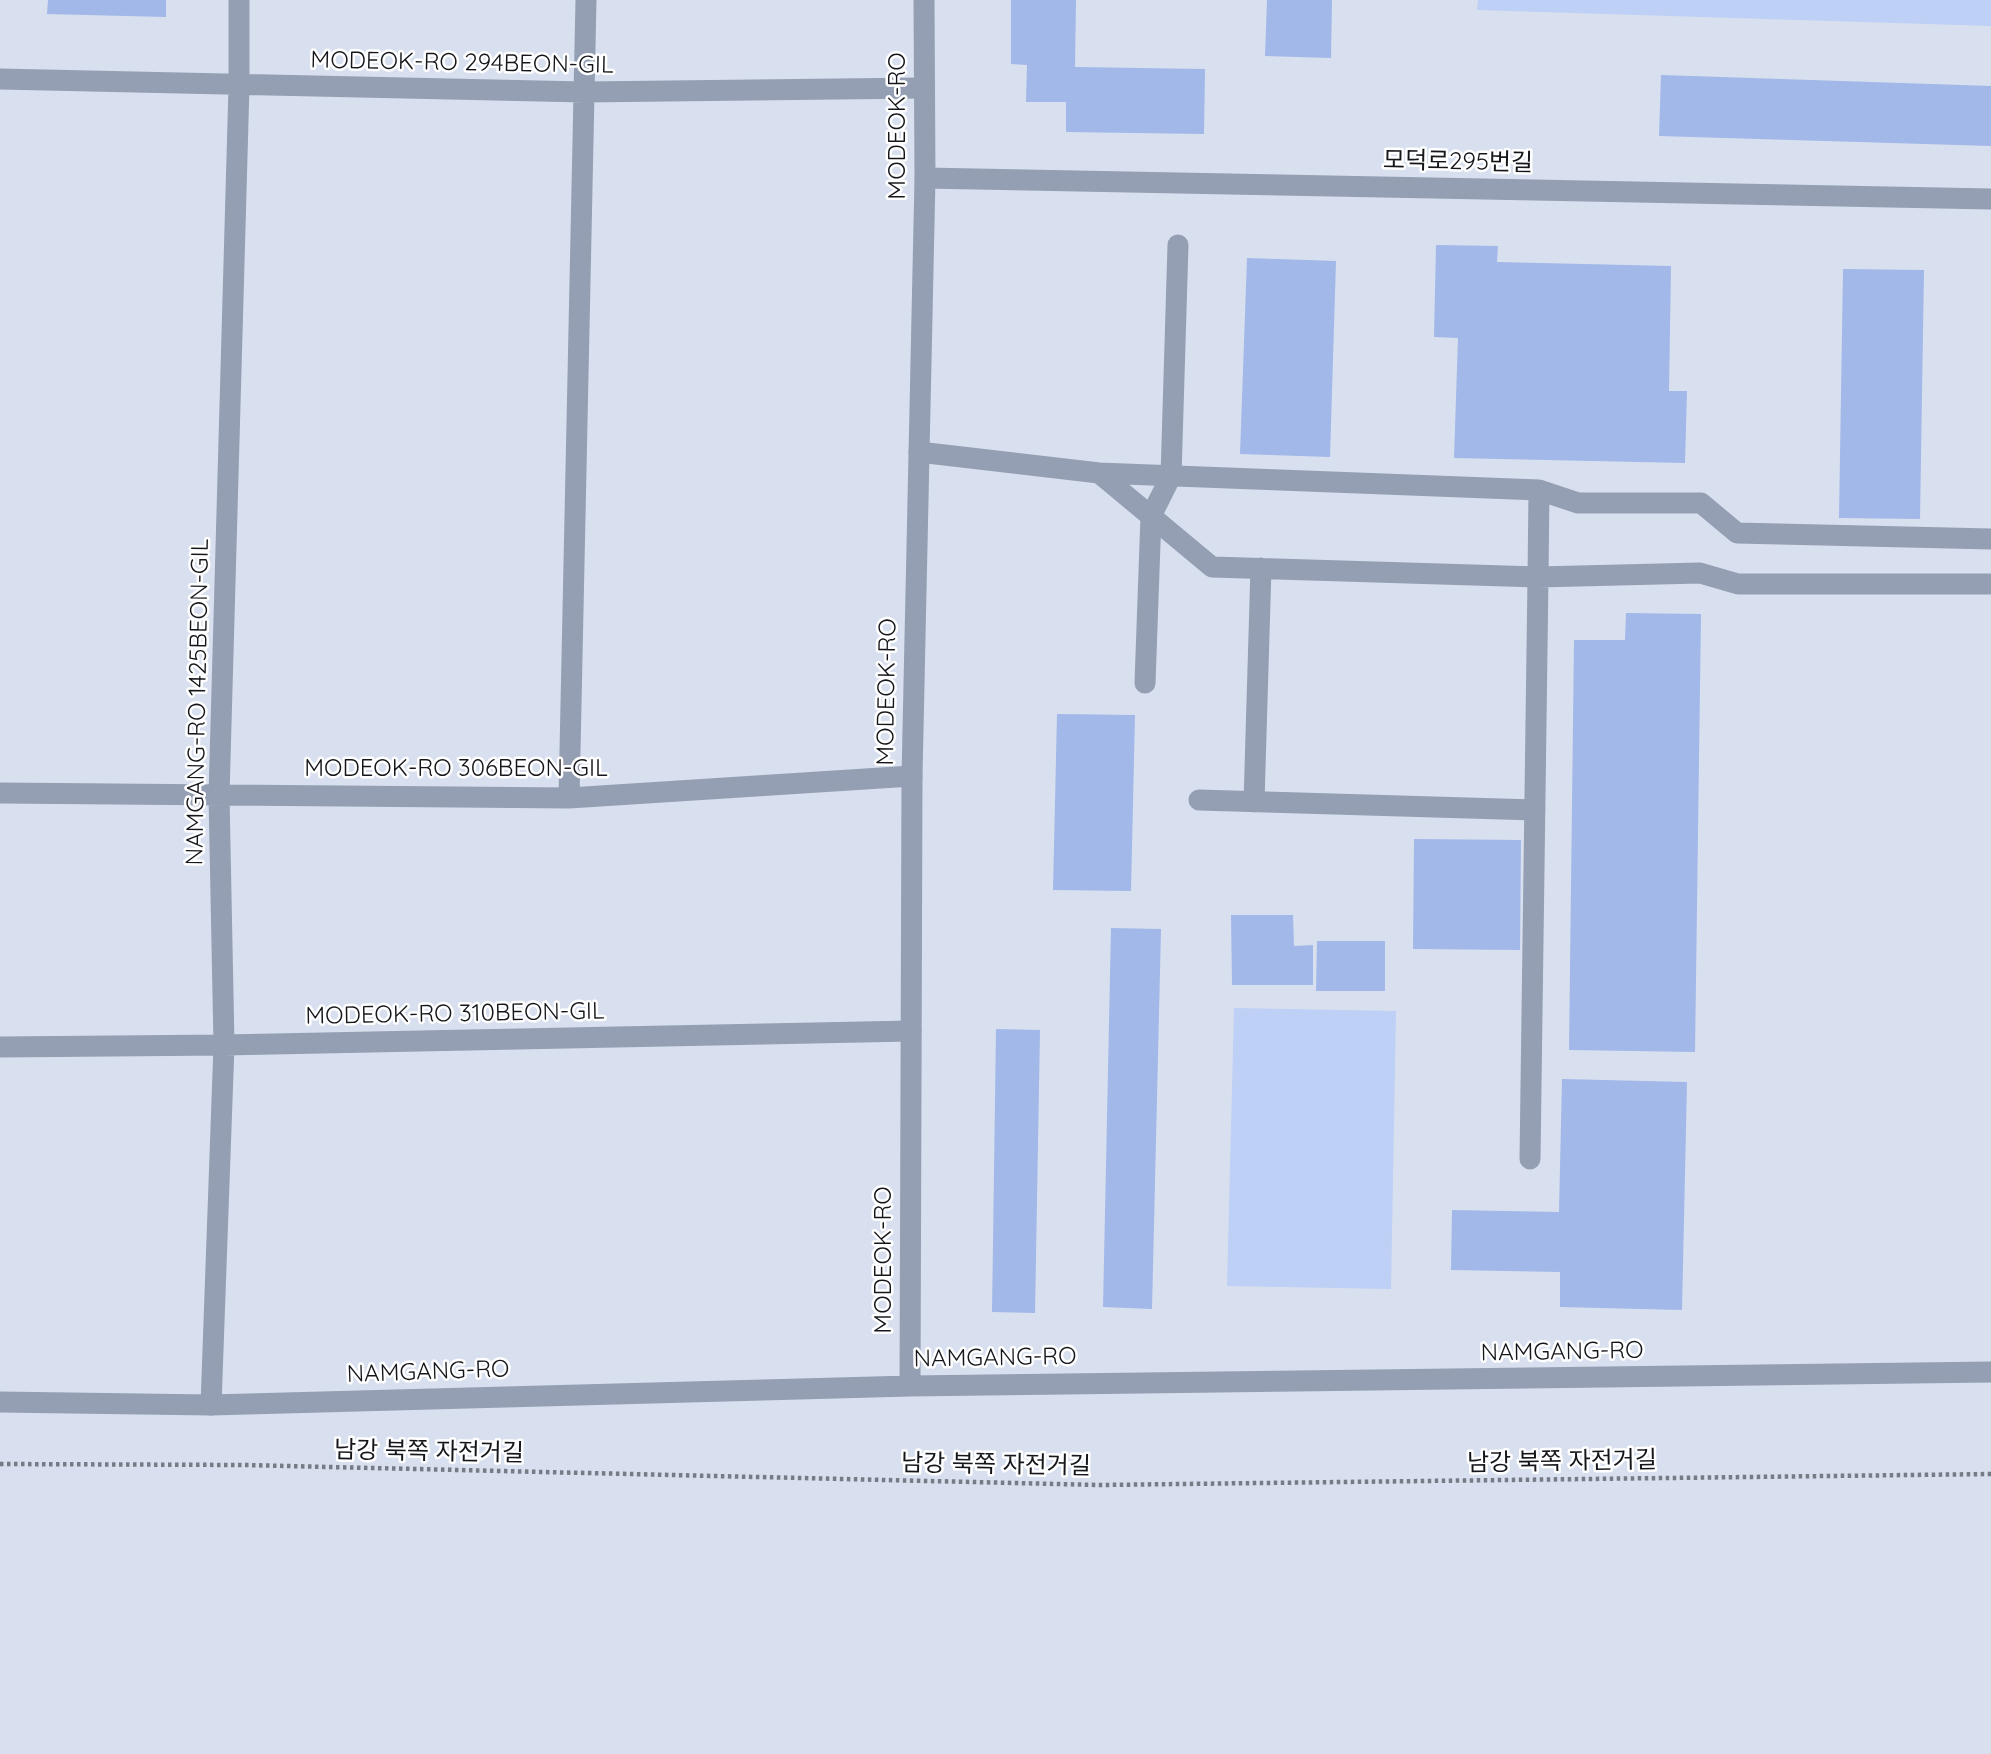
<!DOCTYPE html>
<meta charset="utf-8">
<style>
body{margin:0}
canvas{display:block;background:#d8dfee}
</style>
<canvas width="1991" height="1754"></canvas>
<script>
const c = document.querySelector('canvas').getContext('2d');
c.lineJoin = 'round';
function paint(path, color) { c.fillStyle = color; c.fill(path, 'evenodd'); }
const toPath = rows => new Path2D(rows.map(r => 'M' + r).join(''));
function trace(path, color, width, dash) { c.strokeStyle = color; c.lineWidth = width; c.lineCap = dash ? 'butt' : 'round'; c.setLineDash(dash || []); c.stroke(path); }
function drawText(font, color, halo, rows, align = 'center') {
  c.font = font + ' Quicksand,"Noto Sans KR",sans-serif'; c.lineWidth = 5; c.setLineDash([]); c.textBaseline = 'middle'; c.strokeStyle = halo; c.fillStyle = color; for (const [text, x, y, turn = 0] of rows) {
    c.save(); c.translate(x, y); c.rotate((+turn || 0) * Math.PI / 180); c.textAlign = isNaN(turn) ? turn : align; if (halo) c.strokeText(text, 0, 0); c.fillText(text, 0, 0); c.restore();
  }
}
const green = toPath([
 [1478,0,1991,0,1991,26,1477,10],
 [1234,1008,1396,1011,1391,1289,1227,1286]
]);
const building = toPath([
 [48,0,166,0,166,17,47,14],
 [1011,0,1076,0,1075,67,1205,69,1204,134,1066,132,1066,102,1026,102,1027,65,1011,64],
 [1267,0,1332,0,1331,58,1265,56],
 [1661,75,1991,86,1991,146,1659,136],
 [1436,245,1498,246,1497,262,1671,266,1669,391,1687,391,1685,463,1454,458,1458,338,1434,337],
 [1247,258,1336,261,1330,457,1240,454],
 [1843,269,1924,270,1920,519,1839,518],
 [1626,613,1701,614,1695,1052,1569,1050,1574,640,1625,640],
 [1057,714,1135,715,1131,891,1053,890],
 [1414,839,1521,840,1520,950,1413,949],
 [1231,915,1293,915,1294,946,1313,945,1313,985,1232,985],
 [1111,928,1161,929,1152,1309,1103,1307],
 [1317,941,1385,941,1385,991,1316,991],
 [996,1029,1040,1030,1035,1313,992,1312],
 [1562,1079,1687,1082,1682,1310,1560,1307,1560,1272,1451,1270,1452,1210,1559,1212]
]);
const path = toPath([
 [0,1464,244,1465,1100,1485,1991,1474]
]);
const service = toPath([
 [919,452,1099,473,1539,490,1538,577,1212,567,1099,473],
 [1539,490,1578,503,1701,503,1737,533,1991,539],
 [1145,683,1151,516,1171,476,1178,245],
 [1199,800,1535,810],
 [1254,802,1261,568],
 [1530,1159,1538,577,1700,573,1738,584,1991,584]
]);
const minor = toPath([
 [0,79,584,92,923,88],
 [925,178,1991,199],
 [0,793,569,798,912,776],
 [569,798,586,0],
 [0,1047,224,1045,911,1031],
 [211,1405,224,1045,219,795,239,86,239,0]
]);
const tertiary = toPath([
 [910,1386,912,776,925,178,924,0],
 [0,1402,211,1405,910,1386,1991,1372]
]);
const streetNames = [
 ["MODEOK-RO 294BEON-GIL",462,63,1],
 ["MODEOK-RO",898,126,-90],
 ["모덕로295번길",1458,162,1],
 ["MODEOK-RO",887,692,-89],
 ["NAMGANG-RO 1425BEON-GIL",198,702,-89],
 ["MODEOK-RO 306BEON-GIL",456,769],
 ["MODEOK-RO 310BEON-GIL",455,1014,-1],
 ["MODEOK-RO",884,1260,-90],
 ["NAMGANG-RO",1562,1352,-1],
 ["NAMGANG-RO",995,1358,-1],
 ["NAMGANG-RO",428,1372,-2],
 ["남강 북쪽 자전거길",429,1452,1],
 ["남강 북쪽 자전거길",1562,1462,-1],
 ["남강 북쪽 자전거길",996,1465,1]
];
paint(green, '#bed0f5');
paint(building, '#a2b8e9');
trace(path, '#767b85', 4.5, [3.5, 3.5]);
trace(service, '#959fb4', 21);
trace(minor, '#959fb4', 21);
trace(tertiary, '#959fb4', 21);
drawText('24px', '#14161b', '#fff', streetNames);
</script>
